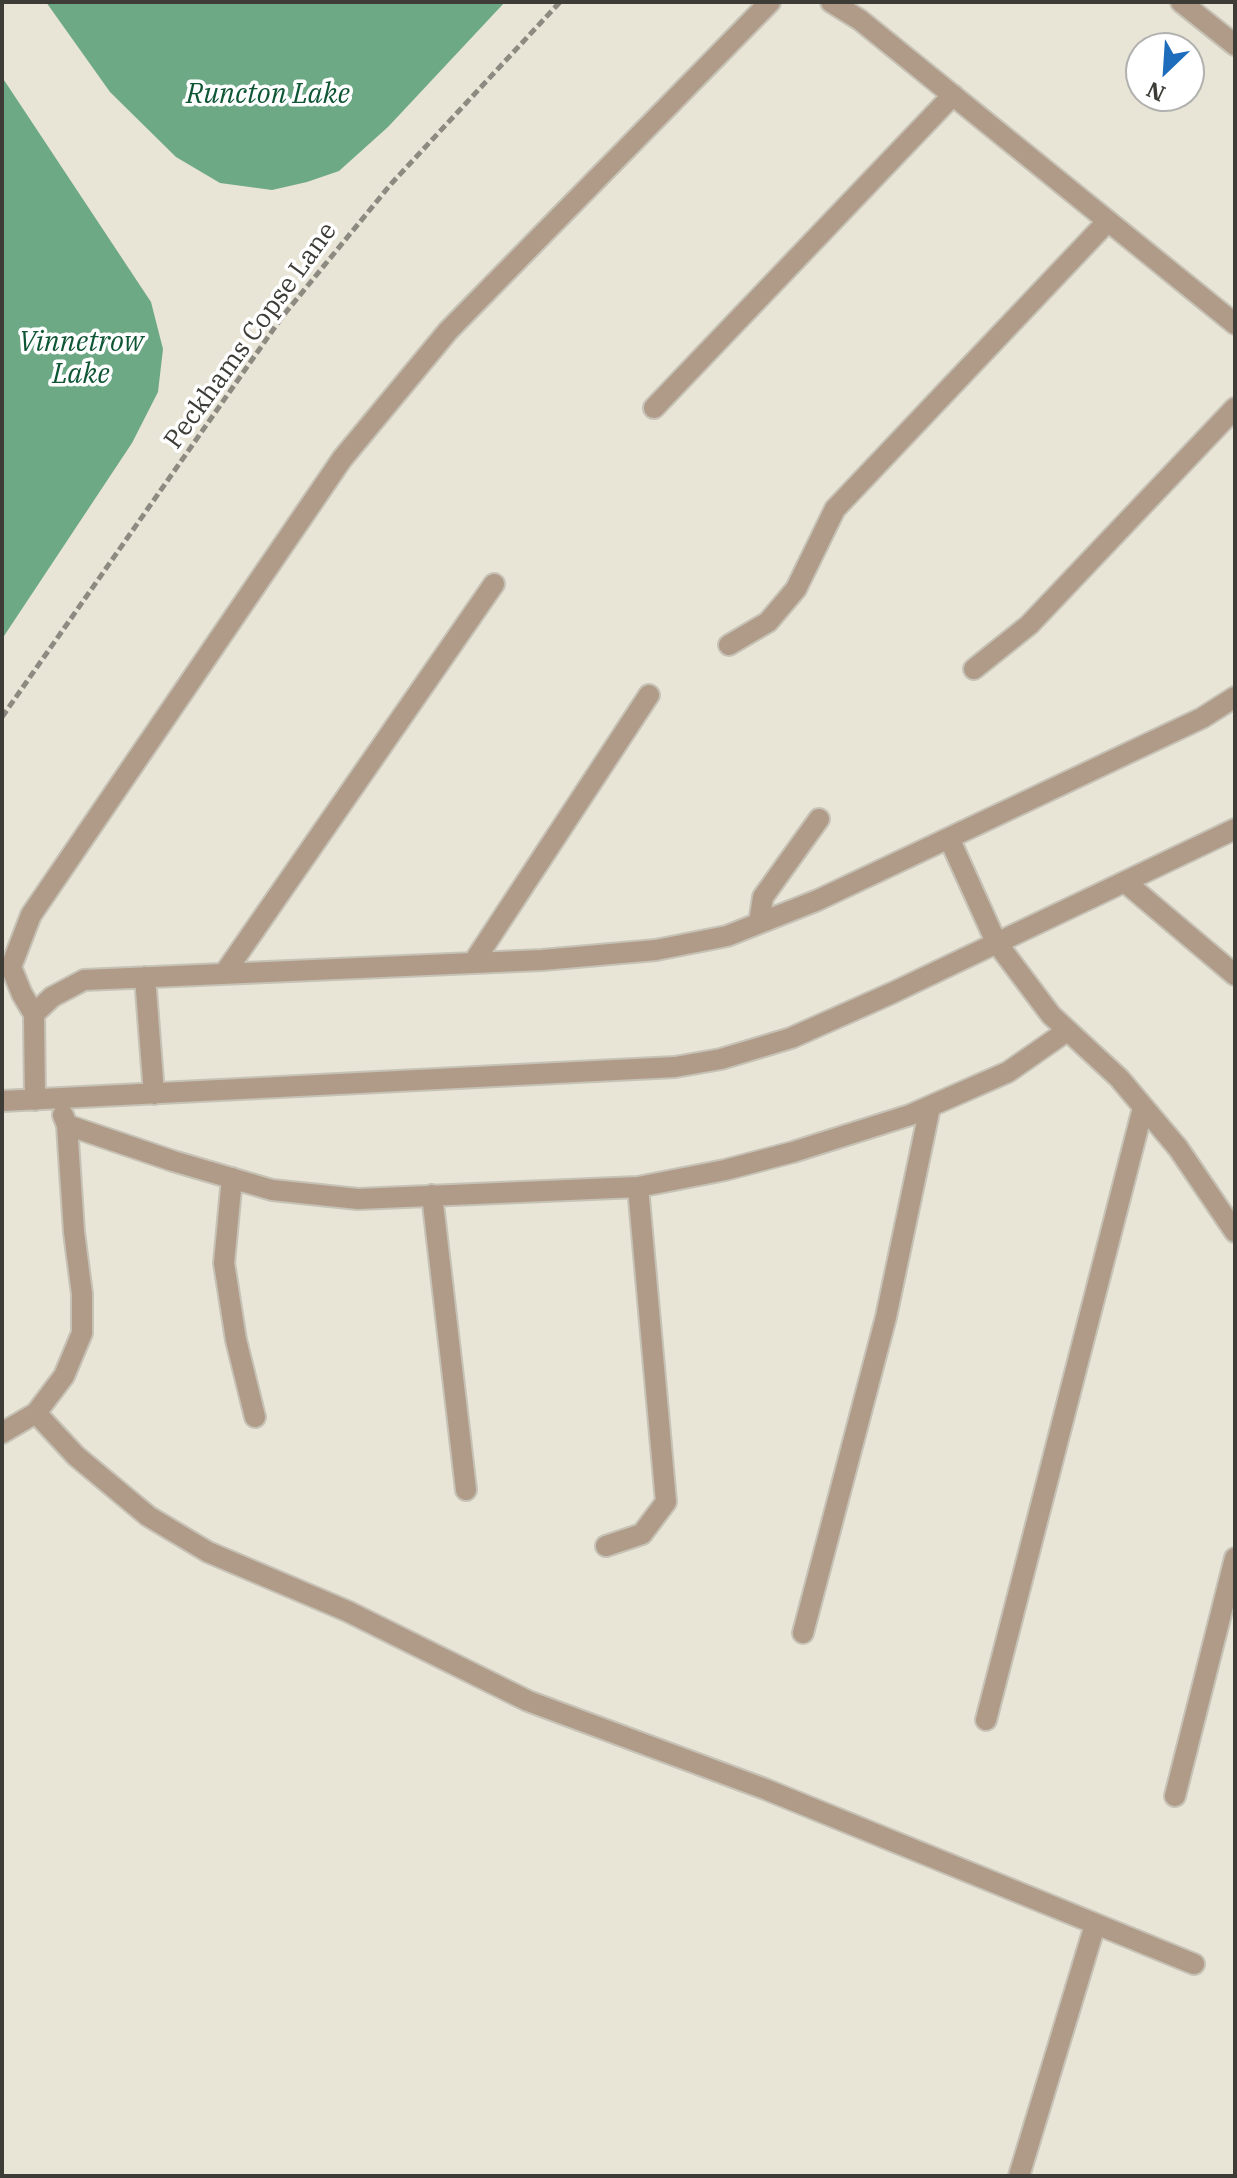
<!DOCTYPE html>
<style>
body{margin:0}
#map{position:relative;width:1237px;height:2178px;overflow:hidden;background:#e8e4d6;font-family:"IBM Plex Serif",serif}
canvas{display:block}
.frame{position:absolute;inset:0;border:4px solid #3d3c37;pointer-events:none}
.north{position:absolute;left:1125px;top:32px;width:80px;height:80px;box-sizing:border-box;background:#fff;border:2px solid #b1b1af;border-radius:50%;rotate:205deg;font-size:22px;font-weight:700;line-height:32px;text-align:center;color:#3d3c37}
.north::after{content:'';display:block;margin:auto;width:28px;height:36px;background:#1e6dbc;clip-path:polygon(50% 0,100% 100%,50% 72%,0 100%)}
</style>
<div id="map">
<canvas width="1237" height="2178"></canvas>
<div class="frame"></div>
<div class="north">N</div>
</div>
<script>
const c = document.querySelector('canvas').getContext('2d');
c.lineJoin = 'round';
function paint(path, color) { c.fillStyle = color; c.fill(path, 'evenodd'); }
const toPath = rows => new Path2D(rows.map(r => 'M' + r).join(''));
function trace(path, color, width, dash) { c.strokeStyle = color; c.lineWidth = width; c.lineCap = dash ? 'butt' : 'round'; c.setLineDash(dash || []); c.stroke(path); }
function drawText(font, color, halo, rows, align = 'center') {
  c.font = font + ' "IBM Plex Serif",serif'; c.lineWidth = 7; c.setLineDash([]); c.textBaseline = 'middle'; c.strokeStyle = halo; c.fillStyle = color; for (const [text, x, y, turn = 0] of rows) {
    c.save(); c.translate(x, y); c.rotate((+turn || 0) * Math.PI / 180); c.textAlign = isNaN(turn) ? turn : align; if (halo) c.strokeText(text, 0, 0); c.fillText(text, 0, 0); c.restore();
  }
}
const water = toPath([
 [46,2,505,2,388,127,339,171,307,182,272,190,220,183,176,157,110,92],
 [2,77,151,302,163,349,158,392,132,443,2,639]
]);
const path = toPath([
 [2,717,282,317,391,184,560,2]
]);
const minor = toPath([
 [831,2,860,20,1235,324],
 [1181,2,1235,45],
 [654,408,953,95],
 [729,645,768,622,796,589,835,509,1108,221],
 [974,669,1029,625,1235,408],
 [949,838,996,942,1051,1015,1119,1078,1178,1148,1235,1232],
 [1125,882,1235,975],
 [759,923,763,897,819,819],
 [473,963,649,695],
 [224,974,494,584],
 [145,977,154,1094],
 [34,1014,52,997,84,980,542,960,656,950,727,936,818,900,1202,718,1235,697],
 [35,1100,34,1014,22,994,11,967,31,915,342,459,448,331,770,2],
 [2,1101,675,1067,721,1059,791,1038,892,993,1235,829],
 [67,1125,173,1161,272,1190,358,1199,638,1187,725,1170,793,1152,910,1115,1008,1072,1067,1031],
 [232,1178,224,1263,236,1340,255,1417],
 [432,1195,466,1490],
 [36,1413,76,1456,148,1516,208,1552,347,1611,528,1701,765,1789,1194,1964],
 [2,1433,36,1413,64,1376,82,1333,82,1294,74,1232,67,1125,63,1115],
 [606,1546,642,1534,666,1502,638,1187],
 [803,1633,886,1317,930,1107],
 [986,1720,1143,1108],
 [1175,1796,1235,1558],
 [1019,2176,1095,1925]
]);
const streetNames = [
 ["Peckhams Copse Lane",251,336,-54]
];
const waterNames = [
 ["Runcton Lake",268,95],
 ["Vinnetrow",81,343],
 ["Lake",81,375]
];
paint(water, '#6ea986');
trace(minor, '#c6c2b6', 24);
trace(path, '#8d8a81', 5, [8, 4]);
trace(minor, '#b09b88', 20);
drawText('26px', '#3d3c37', '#fff', streetNames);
drawText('italic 28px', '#0f5635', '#fff', waterNames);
</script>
